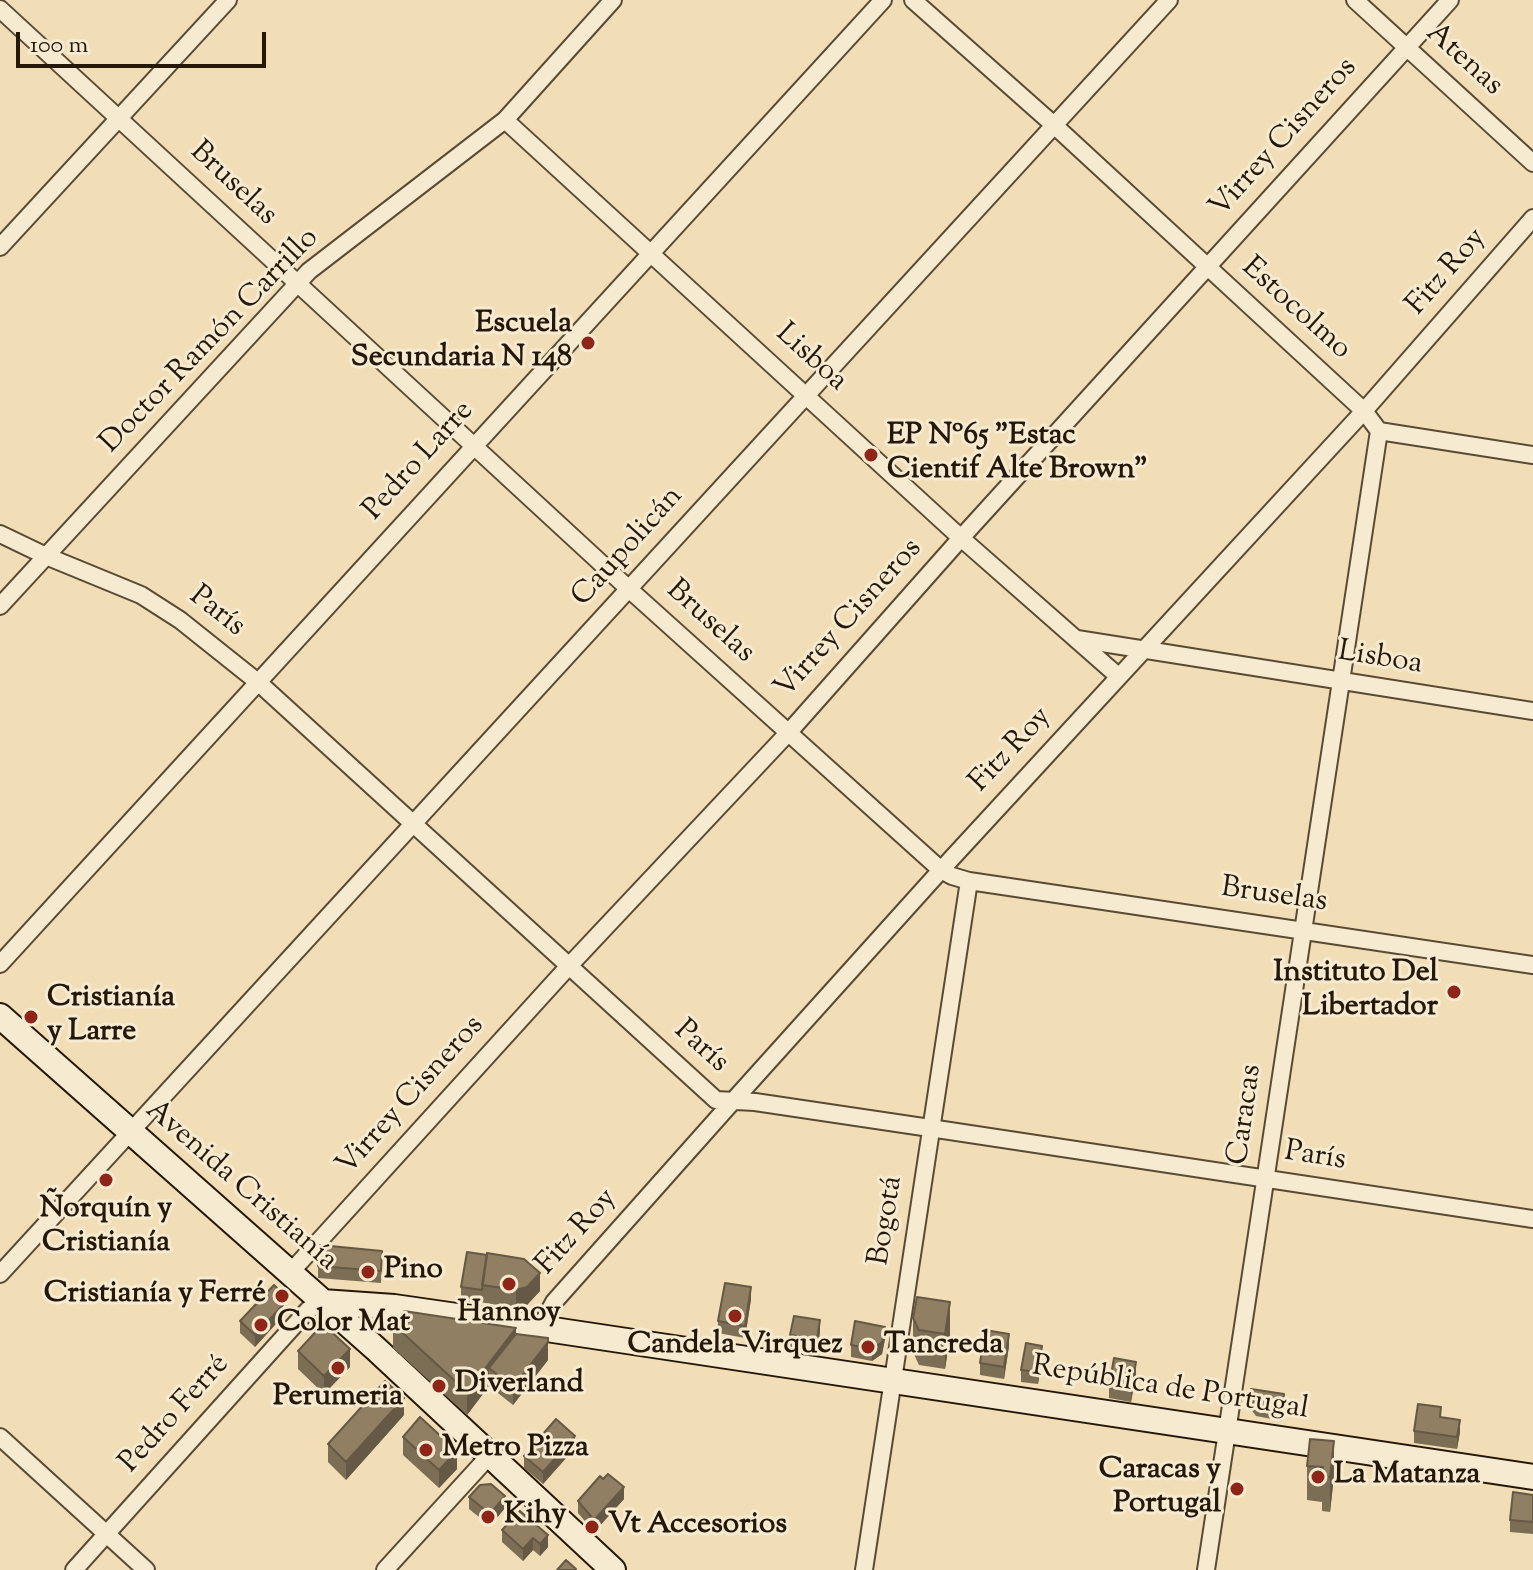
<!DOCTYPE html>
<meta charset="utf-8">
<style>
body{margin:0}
#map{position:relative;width:1533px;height:1570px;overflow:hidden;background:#f1deb6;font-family:"Sorts Mill Goudy",serif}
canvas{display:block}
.scale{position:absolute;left:16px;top:32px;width:250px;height:36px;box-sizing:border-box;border:4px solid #261809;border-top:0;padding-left:10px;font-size:24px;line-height:28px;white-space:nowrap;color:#261809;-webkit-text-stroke:6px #f6ead0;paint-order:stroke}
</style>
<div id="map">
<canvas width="1533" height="1570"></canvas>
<div class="scale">100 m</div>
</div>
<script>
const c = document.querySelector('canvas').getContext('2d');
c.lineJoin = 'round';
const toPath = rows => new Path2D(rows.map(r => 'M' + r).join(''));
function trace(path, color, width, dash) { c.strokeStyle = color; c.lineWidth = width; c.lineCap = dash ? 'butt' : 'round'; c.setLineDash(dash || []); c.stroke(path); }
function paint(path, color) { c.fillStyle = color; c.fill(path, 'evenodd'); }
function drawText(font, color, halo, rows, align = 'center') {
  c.font = font + ' "Sorts Mill Goudy",serif'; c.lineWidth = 6; c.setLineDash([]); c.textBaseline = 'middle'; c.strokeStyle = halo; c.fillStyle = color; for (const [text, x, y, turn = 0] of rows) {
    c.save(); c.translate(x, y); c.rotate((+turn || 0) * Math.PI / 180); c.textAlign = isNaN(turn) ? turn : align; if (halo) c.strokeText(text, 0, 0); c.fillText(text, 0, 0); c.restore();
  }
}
const street = toPath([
 [913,0,1055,126,1364,411,1379,431,1533,455],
 [1355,0,1533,163],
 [0,9,630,590,941,870,952,876,969,881,1533,965],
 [505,120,961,538,1118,676],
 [0,247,228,0],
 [0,534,46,556,141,595,180,620,259,683,716,1100,755,1102,930,1128,1533,1219],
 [0,606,309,271,505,120,613,0],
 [1077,639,1533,711],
 [0,964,883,0],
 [0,1274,1169,0],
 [289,1274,568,967,789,732,961,538,1450,0],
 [540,1328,554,1302,733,1101,941,870,1364,411,1533,218],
 [0,1437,146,1570],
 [74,1570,308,1310,322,1302],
 [385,1570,490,1455],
 [864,1570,969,881],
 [1206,1570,1379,431]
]);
const secondary = toPath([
 [0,1016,375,1348,613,1570],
 [322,1302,394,1307,540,1328,1533,1477]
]);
const wall = toPath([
 [467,1252,540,1291,527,1305,516,1308,461,1299,461,1287],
 [382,1263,381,1283,318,1278,318,1266],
 [751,1299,745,1338,718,1333,718,1321],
 [283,1316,255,1347,240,1333,240,1321],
 [913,1318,950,1337,945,1369,919,1365,913,1352],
 [393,1324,516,1334,548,1360,513,1405,489,1386,467,1415,393,1348],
 [820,1332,817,1351,790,1347,790,1335],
 [885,1339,882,1354,872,1361,851,1357,851,1345],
 [1009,1346,1004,1379,980,1375,980,1363],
 [298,1351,350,1367,324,1394,298,1369],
 [1042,1358,1038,1384,1021,1382,1021,1370],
 [1136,1374,1131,1402,1109,1398,1109,1386],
 [1250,1396,1284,1406,1282,1421,1256,1416,1250,1408],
 [404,1415,346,1480,328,1462,328,1444],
 [1441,1417,1460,1432,1457,1449,1414,1443,1414,1431],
 [403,1437,457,1469,439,1488,403,1455],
 [1310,1439,1334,1476,1330,1512,1322,1511,1322,1502,1307,1500,1307,1466],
 [575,1448,543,1484,524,1468,524,1456],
 [1533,1495,1533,1534,1510,1532,1510,1520],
 [469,1497,505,1508,490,1526,469,1509],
 [624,1499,594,1532,578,1513,578,1501],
 [520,1511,548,1547,540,1556,533,1550,523,1561,502,1542,502,1530]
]);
const shadedWall = toPath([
 [540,1273,540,1291,527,1305,516,1308,516,1290],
 [751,1287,751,1299,745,1338,745,1326],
 [950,1302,950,1337,945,1369,945,1334],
 [283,1305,283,1316,255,1347,255,1335],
 [820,1320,820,1332,817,1351,817,1339],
 [885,1327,885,1339,882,1354,872,1361,872,1349],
 [516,1328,516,1351,489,1368,489,1386,467,1415,467,1392],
 [1009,1334,1009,1346,1004,1379,1004,1367],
 [548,1342,548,1360,513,1405,513,1387],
 [1042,1346,1042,1358,1038,1384,1038,1372],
 [350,1349,350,1367,324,1394,324,1376],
 [1136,1362,1136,1374,1131,1402,1131,1390],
 [404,1398,404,1415,346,1480,346,1462],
 [1460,1420,1460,1432,1457,1449,1457,1437],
 [575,1436,575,1448,543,1484,543,1472],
 [1334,1441,1334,1476,1330,1512,1330,1477],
 [457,1451,457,1469,439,1488,439,1470],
 [624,1487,624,1499,594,1532,594,1520],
 [505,1496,505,1508,490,1526,490,1514],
 [548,1535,548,1547,540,1556,540,1544],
 [533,1538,533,1550,523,1561,523,1549]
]);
const building = toPath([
 [320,1245,382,1251,381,1271,318,1266,320,1245],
 [467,1252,487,1255,482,1290,461,1287,467,1252],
 [487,1253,524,1259,540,1273,527,1287,516,1290,482,1285,487,1253],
 [725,1283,751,1287,745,1326,718,1321,725,1283],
 [274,1285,282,1293,283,1305,255,1335,240,1321,274,1285],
 [917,1297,950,1302,945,1334,919,1330,913,1318,917,1297],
 [404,1311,516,1328,467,1392,393,1324,404,1311],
 [794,1316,820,1320,817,1339,790,1335,794,1316],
 [855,1321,885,1327,882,1342,872,1349,851,1345,855,1321],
 [323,1324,350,1349,324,1376,298,1351,323,1324],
 [985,1330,1009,1334,1004,1367,980,1363,985,1330],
 [516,1334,548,1338,548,1342,513,1387,489,1368,516,1334],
 [1026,1343,1042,1346,1038,1372,1021,1370,1026,1343],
 [1114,1358,1136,1362,1131,1390,1109,1386,1114,1358],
 [385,1381,404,1398,346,1462,328,1444,385,1381],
 [1251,1389,1284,1394,1282,1409,1256,1405,1250,1396,1251,1389],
 [1418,1404,1441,1407,1440,1417,1460,1420,1457,1437,1414,1431,1418,1404],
 [420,1417,457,1451,439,1470,403,1437,420,1417],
 [556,1419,575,1436,543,1472,524,1456,556,1419],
 [1310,1439,1334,1441,1330,1477,1322,1476,1323,1467,1307,1466,1310,1439],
 [608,1474,624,1487,594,1520,578,1501,600,1476,603,1479,608,1474],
 [491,1484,505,1496,490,1514,469,1497,480,1485,491,1484],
 [1513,1492,1533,1495,1533,1522,1510,1520,1513,1492],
 [520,1511,548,1535,540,1544,533,1538,523,1549,502,1530,520,1511],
 [566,1560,576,1569,575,1570,557,1570,566,1560]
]);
const markers = [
 [588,343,8,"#8f2418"],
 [871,455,8,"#8f2418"],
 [1454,992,8,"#8f2418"],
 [31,1017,8,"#8f2418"],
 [106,1180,8,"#8f2418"],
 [368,1272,8,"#8f2418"],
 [509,1284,8,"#8f2418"],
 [282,1296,8,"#8f2418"],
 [735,1316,8,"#8f2418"],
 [261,1325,8,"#8f2418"],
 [868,1347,8,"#8f2418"],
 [338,1368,8,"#8f2418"],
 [439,1386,8,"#8f2418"],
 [426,1450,8,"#8f2418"],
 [1318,1477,8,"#8f2418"],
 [1237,1489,8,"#8f2418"],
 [488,1517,8,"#8f2418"],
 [592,1527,8,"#8f2418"]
];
const streetNames = [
 ["Atenas",1463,61,42],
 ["Virrey Cisneros",1285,139,-48],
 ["Bruselas",232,185,43],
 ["Fitz Roy",1448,273,-49],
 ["Estocolmo",1295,310,42],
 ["Doctor Ramón Carrillo",211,342,-46],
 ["Lisboa",810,359,42],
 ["Pedro Larre",420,462,-48],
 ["Caupolicán",629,548,-48],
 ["París",216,613,38],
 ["Virrey Cisneros",850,620,-48],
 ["Bruselas",709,623,42],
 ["Lisboa",1380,660,9],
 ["Fitz Roy",1012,751,-47],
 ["Bruselas",1274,897,8],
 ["París",700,1048,42],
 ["Virrey Cisneros",412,1097,-48],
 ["Caracas",1247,1115,-82],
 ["París",1315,1158,9],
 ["Avenida Cristianía",240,1187,41],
 ["Bogotá",888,1221,-81],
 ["Fitz Roy",578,1233,-48],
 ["República de Portugal",1170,1390,9],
 ["Pedro Ferré",176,1415,-48]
];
const poiNames = [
 ["Escuela",572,326,"right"],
 ["Secundaria N 148",572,360,"right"],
 ["EP Nº65 \"Estac",887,438],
 ["Cientif Alte Brown\"",887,472],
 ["Instituto Del",1438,975,"right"],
 ["Libertador",1438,1009,"right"],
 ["Cristianía",47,1000],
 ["y Larre",47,1034],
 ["Ñorquín y",106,1211,"center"],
 ["Cristianía",106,1245,"center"],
 ["Pino",384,1272],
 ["Cristianía y Ferré",266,1296,"right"],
 ["Hannoy",509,1315,"center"],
 ["Color Mat",277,1325],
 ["Candela Virquez",735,1347,"center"],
 ["Tancreda",884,1347],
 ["Diverland",455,1386],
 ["Perumeria",338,1399,"center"],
 ["Metro Pizza",442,1450],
 ["Caracas y",1221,1472,"right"],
 ["Portugal",1221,1506,"right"],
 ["La Matanza",1334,1477],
 ["Kihy",504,1517],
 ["Vt Accesorios",608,1527]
];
trace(street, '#594a34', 20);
trace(secondary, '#261809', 28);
trace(street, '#f6ead0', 16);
trace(secondary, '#f6ead0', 24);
paint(wall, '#7c6d55');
paint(shadedWall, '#655945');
paint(building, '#907f63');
trace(building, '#655945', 2);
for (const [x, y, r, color] of markers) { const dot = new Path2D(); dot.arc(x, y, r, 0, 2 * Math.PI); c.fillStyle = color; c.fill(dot); trace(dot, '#f6ead0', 3); }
drawText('30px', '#261809', '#f6ead0', streetNames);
drawText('bold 30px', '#261809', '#f6ead0', poiNames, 'left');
</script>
